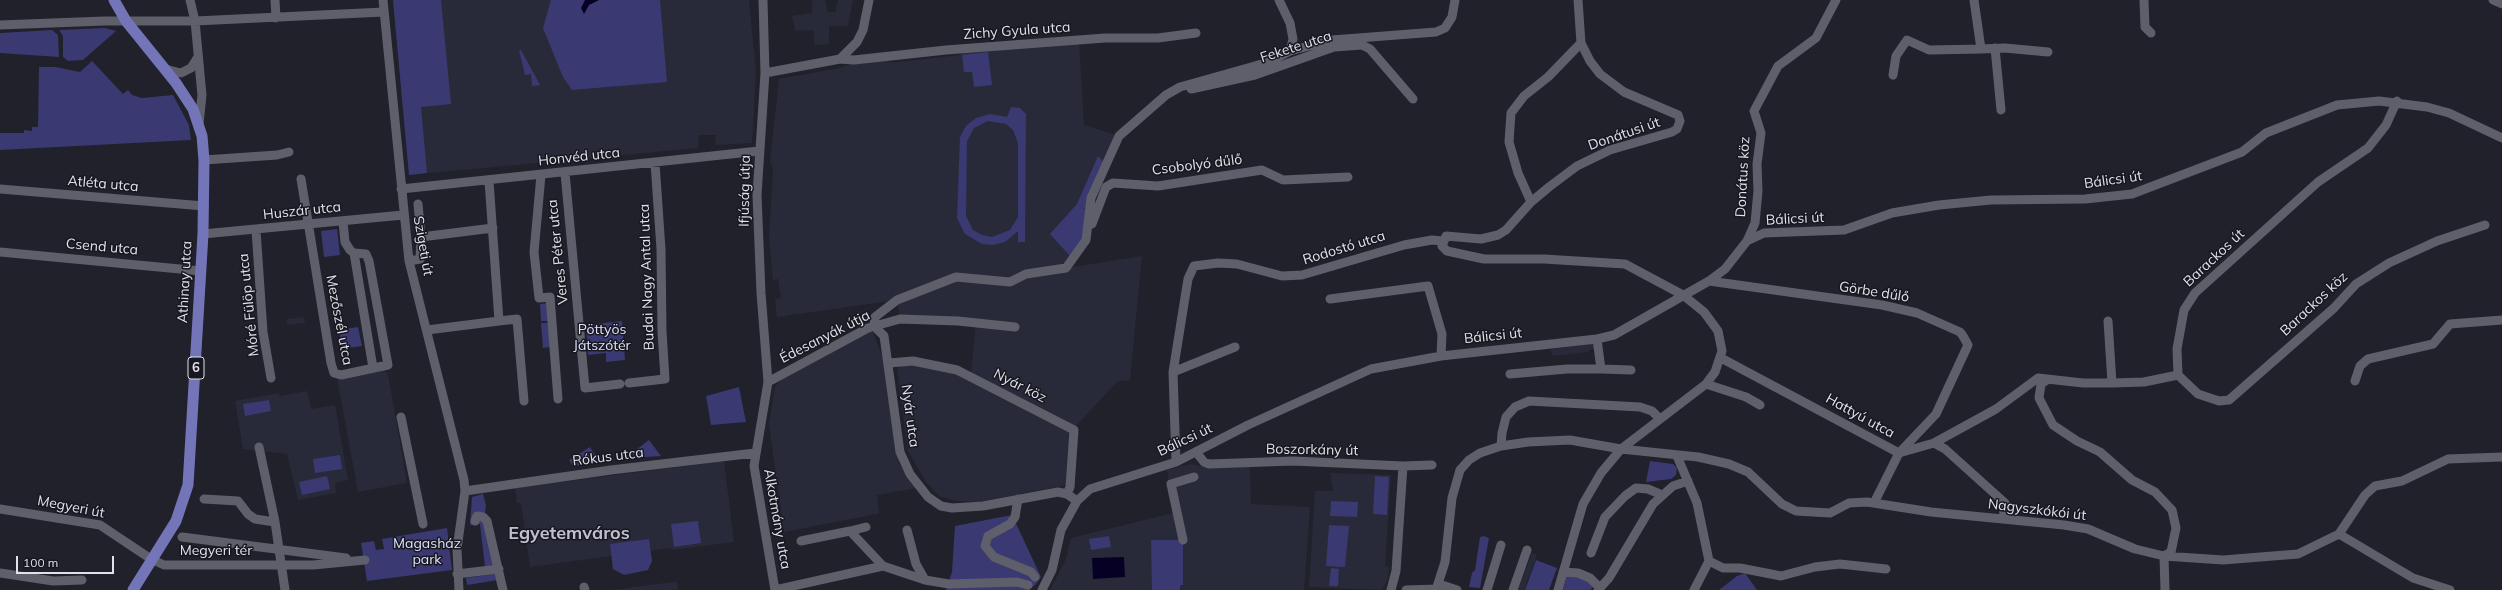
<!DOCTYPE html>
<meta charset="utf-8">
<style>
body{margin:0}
#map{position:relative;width:2502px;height:590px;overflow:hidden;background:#20212a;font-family:Mulish,sans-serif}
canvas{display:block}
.scale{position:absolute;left:16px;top:556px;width:98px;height:18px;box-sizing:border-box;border:2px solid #e1e2e8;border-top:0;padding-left:5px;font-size:12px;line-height:14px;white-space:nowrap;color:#e1e2e8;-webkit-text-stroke:3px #171721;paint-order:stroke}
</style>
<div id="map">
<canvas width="2502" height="590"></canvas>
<div class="scale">100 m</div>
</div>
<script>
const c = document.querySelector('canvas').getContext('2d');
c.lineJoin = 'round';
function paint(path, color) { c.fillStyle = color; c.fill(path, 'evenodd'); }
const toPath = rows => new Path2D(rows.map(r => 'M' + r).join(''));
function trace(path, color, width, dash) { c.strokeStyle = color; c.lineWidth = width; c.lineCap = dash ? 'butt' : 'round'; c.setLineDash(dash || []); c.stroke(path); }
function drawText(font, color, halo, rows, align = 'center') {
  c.font = font + ' Mulish,sans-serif'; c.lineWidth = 3; c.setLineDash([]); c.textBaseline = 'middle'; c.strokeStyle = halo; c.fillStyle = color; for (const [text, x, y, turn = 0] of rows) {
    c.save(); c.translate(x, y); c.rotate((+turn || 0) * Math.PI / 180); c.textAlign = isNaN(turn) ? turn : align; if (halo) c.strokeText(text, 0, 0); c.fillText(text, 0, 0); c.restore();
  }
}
const built = toPath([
 [393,0,749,0,756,73,752,143,715,145,716,135,699,135,698,148,409,175],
 [812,0,825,0,828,12,835,12,838,0,853,0,848,26,829,26,829,44,815,45,813,30,795,31,792,16,812,13],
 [1079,41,1084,125,1119,136,1067,268,1142,256,1130,380,1117,382,1076,426,971,373,976,323,900,319,897,300,777,317,775,299,781,298,778,279,773,280,769,239,773,169,770,161,779,79,840,68,852,63,888,59,889,63,960,55,962,51],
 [304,317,305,323,287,325,287,319],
 [872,330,887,369,899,463,917,488,877,495,879,513,877,514,784,532,769,424,775,387,782,379],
 [1597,343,1597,349,1589,350,1589,352,1552,356,1551,349],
 [902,364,955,373,1071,431,1066,485,980,502,956,501,939,496,926,482,908,451,897,369],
 [383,370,388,374,407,483,358,492,337,378],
 [307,391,311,409,335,405,348,480,335,483,336,493,298,500,287,454,243,449,235,401,279,393,279,396],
 [724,461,734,542,672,550,671,548,530,567,521,503,517,503,515,488],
 [1190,464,1207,467,1250,466,1251,504,1310,507,1304,590,1050,590,1066,559,1071,538,1173,513,1167,470],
 [1330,473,1391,475,1385,566,1389,567,1388,578,1382,590,1309,587,1315,491,1333,491],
 [1532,553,1537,555,1524,590,1518,590],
 [677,582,678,590,612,590,673,582]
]);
const green = toPath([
 [393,0,441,0,451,104,421,107,427,173,409,175],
 [551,0,660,0,667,82,572,90,563,77,543,28],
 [105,28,116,31,83,60,68,61,63,57,63,36,59,30],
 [52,30,58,35,59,57,0,53,0,33],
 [521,50,540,85,532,86,531,74,525,75,519,50],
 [988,52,992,85,974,87,972,72,964,72,962,55],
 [92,61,123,94,128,90,132,95,142,98,173,95,189,125,191,140,0,150,0,133,24,133,24,130,32,131,32,127,38,127,39,67,56,67,80,72],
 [1011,107,1020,108,1026,114,1025,242,1018,242,1018,231,1005,242,993,245,982,244,965,234,957,218,960,137,966,126,976,118,990,114,1007,117],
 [988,121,1006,124,1013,130,1018,143,1018,217,1010,230,992,237,982,235,973,230,966,216,967,141,974,128],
 [1098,156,1106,165,1088,211,1077,204],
 [1077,204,1088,212,1084,240,1071,257,1050,234],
 [337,229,340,255,324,257,321,231],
 [548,303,550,321,541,321,540,304],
 [622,321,625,360,606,362,606,353,588,355,586,325],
 [541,323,549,323,551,347,543,348],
 [358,327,362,346,342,349,339,330],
 [739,387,746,422,711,425,706,396],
 [269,400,271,411,245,416,243,404],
 [649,440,661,456,633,458,633,452],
 [590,447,598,459,597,463,573,466,569,460],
 [340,455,342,469,315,473,313,459],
 [1650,461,1673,464,1677,468,1676,475,1671,479,1646,482],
 [327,476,330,489,302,495,299,482],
 [1375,476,1389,477,1387,515,1373,514],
 [483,494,486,505,484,521,494,565,485,567,480,524,470,525,472,497],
 [1331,501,1358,502,1357,517,1330,516],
 [1012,515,1041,577,1035,585,1029,590,946,590,952,572,955,526],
 [698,521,701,543,674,547,671,524],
 [1329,525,1349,526,1345,567,1326,566],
 [447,528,452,570,367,581,361,543,374,541,376,550,384,549,382,539],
 [1109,536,1111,547,1091,550,1089,539],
 [1484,536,1489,538,1480,588,1469,587,1472,573,1475,570,1480,537],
 [649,539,652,561,648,570,624,575,613,569,610,544],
 [1151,540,1183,540,1183,585,1168,585,1180,585,1180,590,1152,590],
 [1536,560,1557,568,1549,590,1525,590],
 [1331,568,1339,569,1338,586,1329,586],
 [1568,572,1596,584,1590,590,1563,590],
 [1745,573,1757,590,1719,590,1737,576],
 [494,574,498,580,467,585,466,578]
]);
const water = toPath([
 [585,0,599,0,589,5,584,14,581,8],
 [1124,557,1125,577,1093,579,1092,558]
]);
const minor = toPath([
 [190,0,195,21,202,95,199,124],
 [275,0,276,18],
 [383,0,409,261,464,480,465,491,457,549,459,590],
 [763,0,765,73,757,195,761,293,768,382,754,466,775,590],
 [1279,0,1290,23,1293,39,1290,51],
 [2144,0,2145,27,2151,33],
 [2493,0,2502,4],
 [0,25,104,21,195,21,384,12],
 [1995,48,2001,110],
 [1981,49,2005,48,2048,52],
 [840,59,854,60,946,50,1105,38,1158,38,1196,33],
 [165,69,181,73,191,68,198,57],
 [765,73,840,59,857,42,863,30,869,0],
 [1893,75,1896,56,1907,40,1929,50,1981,49,1974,0],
 [1191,89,1255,75,1334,47,1362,45,1370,49,1413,99],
 [204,160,277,155,289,152],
 [565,173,585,388,620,384],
 [541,175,534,252,539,298,550,297,558,399],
 [301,179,331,363,334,373,341,375,388,365,369,261,366,254,354,253,350,250,345,242,343,222],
 [489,181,499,321,517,319,524,401],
 [0,189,204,206],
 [401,189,759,151],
 [1531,202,1518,173,1509,142,1511,113,1524,96,1548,77,1581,43],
 [418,204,421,237],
 [1092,224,1106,187,1113,183,1158,186,1262,170,1283,180,1348,177],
 [256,230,263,332,271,378],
 [203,234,403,215],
 [1747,241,1755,223,1758,191,1757,164,1761,133,1754,111,1778,66,1816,38,1836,0],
 [0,252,201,271],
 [354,253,373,368],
 [409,261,420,259,421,237,493,228],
 [1709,281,1882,305,1917,313,1960,332,1963,336,1968,345,1936,414,1899,453,1874,503],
 [1330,299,1428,286,1442,334,1441,356],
 [2108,321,2112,383],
 [874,326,884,336,900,452,910,474,928,497,941,506,952,508,983,506,1058,492,1067,494,1077,501,1090,489,1176,462,1248,425,1371,369,1441,356,1597,339,1614,335,1709,281,1725,269,1747,241,1764,233,1844,230,1892,213,1939,205,1991,200,2085,199,2132,194,2242,152,2266,133,2337,105,2379,101,2427,107,2449,113,2502,138],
 [874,326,875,317,897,300,956,277,1010,282,1026,274,1066,268,1086,240,1091,198,1119,136,1166,95,1180,87,1269,62,1290,51,1332,40,1436,32,1445,28,1452,17,1455,0],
 [427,330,499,321],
 [1721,358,1899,453,1934,443,1945,449,2005,503,2003,519],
 [889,363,913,361,957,370,1074,430,1070,487,1067,494],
 [1601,369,1631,370],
 [1173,372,1235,347],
 [1510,374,1567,369,1601,369,1597,339],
 [2178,375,2198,394,2219,401,2229,400,2334,308,2356,284,2389,263,2437,241,2485,225],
 [2047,380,2041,384,2039,398,2053,425,2077,441,2100,452,2132,480,2155,492,2172,510,2176,528,2171,552,2164,556,2165,590],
 [2355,381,2360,366,2368,359,2433,344,2450,324,2502,320],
 [768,382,868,328,900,319,958,321,1015,327],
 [629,383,665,379,662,331,661,249,655,163],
 [1706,384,1746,397,1760,405],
 [401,417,423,524],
 [1934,443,1996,409,2038,378,2083,383,2112,383,2144,382,2178,375,2177,349,2184,310,2195,293,2318,182,2368,148,2386,125,2397,101],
 [1501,446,1502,433,1506,417,1515,407,1529,401,1640,407,1652,411,1660,419],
 [259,447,275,522,285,590],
 [1196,452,1204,462,1209,464,1293,461,1403,466,1432,465],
 [1677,456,1697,503,1709,561,1694,590],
 [1176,462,1173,372,1188,279,1194,266,1218,263,1237,264,1282,276,1302,275,1404,245,1432,240,1442,241],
 [465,491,611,470,755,453],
 [204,499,238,501,248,514,255,519,275,522],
 [1018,499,1015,517,1010,524,988,536,985,546,994,557,1031,572,1035,577],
 [0,509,100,525,151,559,164,565,313,565,365,560],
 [475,521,477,516,483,517,487,521,503,590],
 [907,530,916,564,925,580],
 [850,531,866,527],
 [2339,534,2413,578,2450,590],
 [182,537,346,558],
 [1183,540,1171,484,1194,477],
 [801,541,850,531,883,566],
 [1591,553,1605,517,1625,496,1636,488,1648,489,1662,495],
 [1709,561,1723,568,1740,568,1781,576,1815,567,1840,564,1886,569],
 [1563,572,1578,573,1590,578,1600,588],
 [0,573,53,581,82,580],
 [457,574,499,569],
 [1439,584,1457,590],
 [584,587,585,590],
 [775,590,883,566,925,580,949,584,1017,582,1028,585],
 [1042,590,1052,570,1061,530,1077,501],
 [1391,590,1396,571,1403,466],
 [1406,590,1437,589],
 [1436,590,1445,562,1452,498,1460,470,1469,460,1480,453,1501,446,1528,442,1570,440,1621,449,1698,457,1729,464,1748,472,1782,504,1796,511,1830,513,1849,503,1867,502,1931,512,2064,525,2088,529,2135,549,2164,556,2223,560,2298,554,2339,534,2365,495,2375,486,2402,481,2448,459,2502,457],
 [1487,590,1501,545],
 [1513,590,1527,550],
 [1558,590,1583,504,1601,473,1621,449,1706,384,1715,372,1722,351,1718,331,1704,312,1683,295,1625,264,1544,259,1484,259,1447,251,1442,246,1446,236,1481,239,1498,235,1506,230,1531,202,1549,187,1577,166,1610,150,1672,132,1677,129,1680,121,1678,115,1624,92,1600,74,1590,61,1581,43,1578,0],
 [1598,590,1609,578,1653,504,1673,486,1688,481]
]);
const major = toPath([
 [114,0,126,21,176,83,193,109,202,136,204,160,203,234,188,485,176,521,133,590]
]);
const shields = [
 [196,368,16]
];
const shieldNames = [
 ["6",196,368]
];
const streetNames = [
 ["Zichy Gyula utca",1017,31,-4],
 ["Fekete utca",1296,47,-18],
 ["Donátusi út",1624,134,-19],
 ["Honvéd utca",579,157,-6],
 ["Csobolyó dűlő",1197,165,-7],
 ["Donátus köz",1743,177,-87],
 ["Bálicsi út",2113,180,-8],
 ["Atléta utca",103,184,5],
 ["Ifjúság útja",745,191,-89],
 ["Huszár utca",302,211,-6],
 ["Bálicsi út",1795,219,-3],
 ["Szigeti út",423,246,80],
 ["Csend utca",102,247,5],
 ["Rodostó utca",1344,248,-17],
 ["Veres Péter utca",558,252,-96],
 ["Barackos út",2214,258,-43],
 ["Budai Nagy Antal utca",647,277,-92],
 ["Athinay utca",185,282,-87],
 ["Görbe dűlő",1874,292,9],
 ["Barackos köz",2314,304,-43],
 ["Móré Fülöp utca",249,305,-96],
 ["Mezőszél utca",339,320,79],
 ["Bálicsi út",1493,336,-6],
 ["Édesanyák útja",825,337,-27],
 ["Nyár köz",1020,386,27],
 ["Nyár utca",910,416,82],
 ["Hattyú utca",1860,416,29],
 ["Bálicsi út",1185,440,-25],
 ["Boszorkány út",1312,450,1],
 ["Rókus utca",608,457,-7],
 ["Megyeri út",71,507,11],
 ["Nagyszkókói út",2037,510,7],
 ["Alkotmány utca",777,519,80],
 ["Megyeri tér",216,551]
];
const parkNames = [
 ["Pöttyös",602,330],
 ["Játszótér",602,346],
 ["Magasház",427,544],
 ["park",427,560]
];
const districtNames = [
 ["Egyetemváros",569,534]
];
paint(built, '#292a39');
paint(green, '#3a3971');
paint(water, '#060025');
trace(minor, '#5e5f6a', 9);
trace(major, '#7475b8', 11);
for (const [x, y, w] of shields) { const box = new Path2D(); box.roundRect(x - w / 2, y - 11, w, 22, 3); c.fillStyle = '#171721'; c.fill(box); trace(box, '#e1e2e8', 1); }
drawText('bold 13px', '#e1e2e8', null, shieldNames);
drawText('14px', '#e1e2e8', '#171721', streetNames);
drawText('14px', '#dfe1f9', '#171721', parkNames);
drawText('bold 18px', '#bfc0cd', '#171721', districtNames);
</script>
